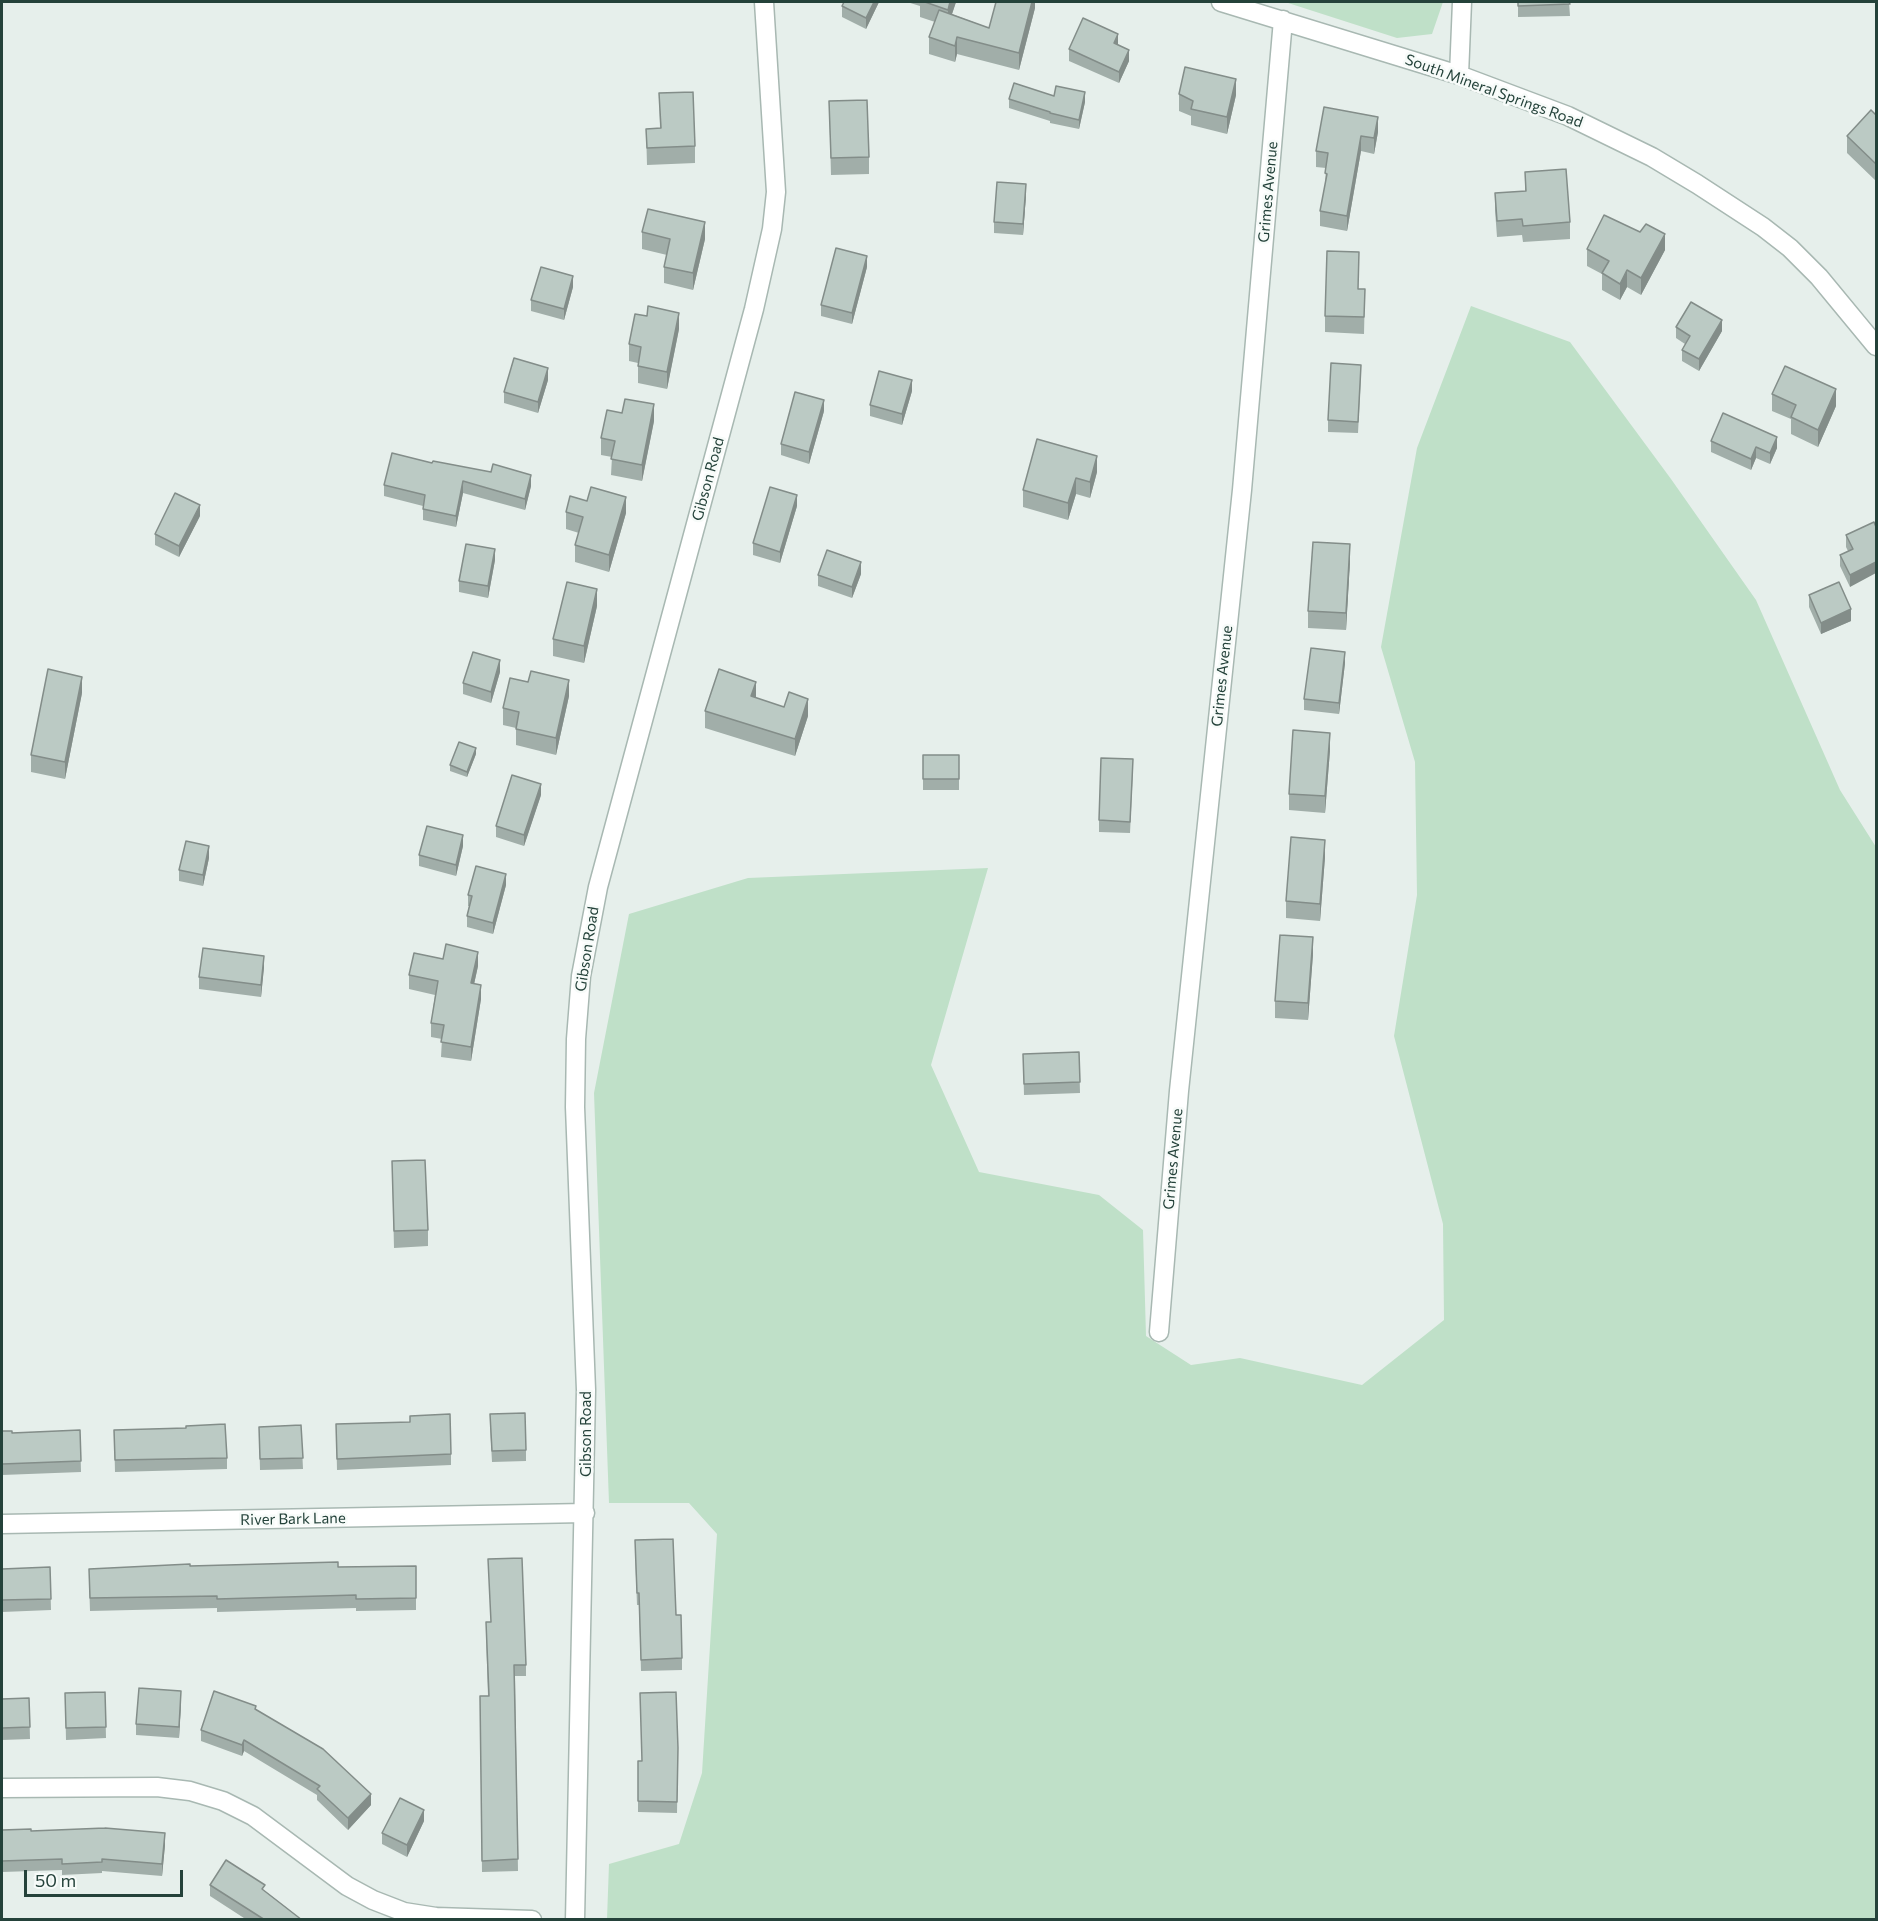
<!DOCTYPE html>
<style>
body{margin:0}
#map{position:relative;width:1878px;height:1921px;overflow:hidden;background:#e6efeb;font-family:Commissioner,sans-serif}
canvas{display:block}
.frame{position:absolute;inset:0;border:3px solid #24423a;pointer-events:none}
.scale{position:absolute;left:24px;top:1870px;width:159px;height:27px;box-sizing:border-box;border:3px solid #24423a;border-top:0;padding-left:8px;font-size:18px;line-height:21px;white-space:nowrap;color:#24423a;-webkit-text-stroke:4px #f7fbf9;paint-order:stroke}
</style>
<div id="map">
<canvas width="1878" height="1921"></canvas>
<div class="frame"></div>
<div class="scale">50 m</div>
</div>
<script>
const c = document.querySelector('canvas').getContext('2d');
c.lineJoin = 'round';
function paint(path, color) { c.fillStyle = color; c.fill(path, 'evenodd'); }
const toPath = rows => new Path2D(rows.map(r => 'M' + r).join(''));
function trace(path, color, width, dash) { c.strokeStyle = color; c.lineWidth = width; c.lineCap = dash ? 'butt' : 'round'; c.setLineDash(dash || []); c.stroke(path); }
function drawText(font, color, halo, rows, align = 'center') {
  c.font = font + ' Commissioner,sans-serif'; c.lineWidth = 5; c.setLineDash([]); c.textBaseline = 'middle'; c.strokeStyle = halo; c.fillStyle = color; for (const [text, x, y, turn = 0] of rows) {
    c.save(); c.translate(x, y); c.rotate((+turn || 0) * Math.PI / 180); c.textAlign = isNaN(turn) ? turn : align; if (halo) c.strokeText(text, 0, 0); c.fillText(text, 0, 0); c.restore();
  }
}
const green = toPath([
 [1285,2,1443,2,1432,34,1397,38],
 [1471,306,1570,342,1671,479,1756,600,1840,790,1876,847,1876,1919,607,1919,609,1864,679,1844,702,1773,717,1534,689,1503,609,1503,594,1093,629,914,748,878,988,868,931,1065,979,1172,1099,1195,1143,1230,1146,1336,1191,1365,1240,1358,1362,1385,1444,1320,1443,1224,1394,1036,1417,895,1415,762,1381,647,1417,448]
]);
const minor = toPath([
 [1221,2,1459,75,1568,116,1652,157,1697,184,1763,227,1790,248,1819,277,1876,346],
 [1459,75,1462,2],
 [1159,1332,1179,1091,1242,490,1283,20],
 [2,1524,585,1513],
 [2,1788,157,1787,190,1791,223,1801,253,1816,347,1886,373,1900,404,1912,436,1917,532,1920],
 [575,1920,586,1390,575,1107,576,1039,581,976,598,887,754,309,772,229,776,192,764,2]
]);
const wall = toPath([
 [879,2,866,29,842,17,842,6],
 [907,2,956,2,952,14,989,28,1035,2,1035,8,1019,70,957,54,955,62,929,54,929,37,935,22,920,17,920,6],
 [1518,2,1569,2,1570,16,1518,17],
 [1118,45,1129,61,1119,83,1069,61,1069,49],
 [659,93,695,146,695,163,647,165,646,129,660,128],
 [1179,94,1236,95,1227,134,1191,125,1191,116,1179,111],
 [1054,96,1085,102,1079,129,1050,123,1050,121,1009,108,1009,99],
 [829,101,869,157,869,174,831,175],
 [1324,107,1378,132,1374,154,1361,151,1347,231,1320,226,1320,211,1325,186,1326,168,1316,167,1316,151],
 [1876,115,1876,181,1847,153,1847,136],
 [1525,172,1570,222,1570,239,1523,242,1522,235,1497,237,1495,210,1495,193,1525,191],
 [1026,195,1023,235,994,233,994,222],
 [642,232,705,239,693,290,664,283,664,267,667,255,642,249],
 [1587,249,1665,250,1641,295,1627,287,1620,300,1602,290,1602,274,1587,266],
 [867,267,852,324,821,316,821,305],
 [573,287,564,320,531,311,531,300],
 [1358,289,1365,289,1364,334,1325,332,1325,316],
 [1676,327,1722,331,1699,371,1682,361,1682,350,1685,344,1676,338],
 [679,329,667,389,638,383,638,363,629,361,629,344],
 [1361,376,1358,433,1328,432,1328,420],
 [548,380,538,413,504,403,504,392],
 [912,391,902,425,870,416,870,405],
 [1772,394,1836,406,1818,447,1791,434,1791,419,1772,411],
 [824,411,809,464,781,455,781,444],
 [654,421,642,481,611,475,612,457,601,455,601,438],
 [1711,441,1777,448,1770,464,1756,458,1751,470,1711,452],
 [432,463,531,486,525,510,463,493,456,527,423,520,423,506,384,496,384,485],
 [1097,472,1090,498,1076,494,1068,520,1023,507,1023,490],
 [797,506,780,563,753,555,753,543],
 [566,512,626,513,609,572,575,562,575,545,579,533,566,529],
 [200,516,179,557,155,545,155,534],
 [1874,522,1850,587,1840,566,1840,555,1848,551,1846,547,1846,535],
 [495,560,488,598,459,592,459,581],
 [1350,561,1346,630,1308,628,1308,611],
 [861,574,852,598,818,586,818,575],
 [1809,595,1851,621,1821,634,1809,607],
 [597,606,584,663,553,656,553,639],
 [1345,663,1339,714,1304,710,1304,699],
 [500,672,491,703,463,694,463,683],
 [82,693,65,779,31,772,31,755],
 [569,696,556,755,516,745,516,728,503,725,503,708],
 [756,698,808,716,795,756,705,728,705,711],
 [1330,750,1325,813,1289,810,1289,794],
 [476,754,467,777,450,771,450,765],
 [923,755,959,755,959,790,923,790],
 [1133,770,1130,833,1099,832,1099,820],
 [541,795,524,846,496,837,496,826],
 [463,846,456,876,419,866,419,855],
 [1325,857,1320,921,1286,918,1286,901],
 [209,858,203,886,179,881,179,870],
 [506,885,493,934,467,927,467,916,469,906,468,906,468,895],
 [1313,954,1308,1020,1275,1018,1275,1001],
 [478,966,474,984,481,999,471,1061,441,1057,442,1039,431,1037,431,1023,435,995,409,989,409,975],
 [264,967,261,997,199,989,199,977],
 [1079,1052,1080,1093,1024,1095,1023,1054],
 [392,1161,428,1230,428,1246,394,1248],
 [336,1424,451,1454,451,1465,337,1470],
 [301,1425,303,1469,260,1470,259,1427],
 [490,1425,526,1450,526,1461,492,1462],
 [80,1430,81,1472,2,1475,2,1431,12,1433],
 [114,1430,227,1458,227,1469,115,1472],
 [635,1552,682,1658,682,1670,641,1671,639,1605,637,1605],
 [190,1566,338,1567,416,1566,416,1610,356,1611,356,1608,217,1612,217,1608,90,1611,89,1581],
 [50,1567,51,1610,2,1612,2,1569],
 [486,1634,526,1665,526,1676,515,1676,518,1871,482,1872,480,1696,488,1696],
 [105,1692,106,1738,66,1740,65,1693],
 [29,1698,30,1739,2,1740,2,1699],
 [181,1702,179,1738,136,1735,136,1724],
 [256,1709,371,1805,348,1830,317,1800,317,1795,244,1751,242,1756,201,1741,201,1730],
 [678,1748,677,1813,638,1812,638,1761,642,1761],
 [424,1821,407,1857,382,1844,382,1833],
 [2,1830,31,1831,165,1845,162,1876,102,1871,102,1873,62,1875,62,1870,2,1872],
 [210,1885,265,1891,302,1920,247,1920,210,1896]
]);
const shadedWall = toPath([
 [874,2,879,2,866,29,866,18],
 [950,2,956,2,948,26,948,10],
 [1032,2,1035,2,1035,8,1019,70,1019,53],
 [1118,34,1118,45,1114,43],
 [957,37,957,54,955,62,955,46],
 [1129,50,1129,61,1119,83,1119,72],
 [1236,79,1236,95,1227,134,1227,117],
 [1085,92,1085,102,1079,129,1079,120],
 [1378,117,1378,132,1374,154,1374,138],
 [1361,136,1361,151,1347,231,1347,216],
 [1026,184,1026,195,1023,235,1023,224],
 [705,222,705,239,693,290,693,273],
 [1665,234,1665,250,1641,295,1641,278],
 [867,256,867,267,852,324,852,313],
 [1627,270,1627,287,1620,300,1620,284],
 [573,276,573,287,564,320,564,309],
 [679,313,679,329,667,389,667,372],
 [1722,320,1722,331,1699,371,1699,359],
 [548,368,548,380,538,413,538,402],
 [912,380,912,391,902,425,902,414],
 [1836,389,1836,406,1818,447,1818,430],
 [824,400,824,411,809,464,809,452],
 [654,404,654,421,642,481,642,465],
 [1777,437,1777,448,1770,464,1770,453],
 [1756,447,1756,458,1751,470,1751,459],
 [1097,456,1097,472,1090,498,1090,482],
 [531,475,531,486,525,510,525,499],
 [1076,478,1076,494,1068,520,1068,503],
 [463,481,463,493,456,527,456,516],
 [797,495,797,506,780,563,780,552],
 [626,497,626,513,609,572,609,555],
 [200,505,200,516,179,557,179,546],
 [1350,544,1350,561,1346,630,1346,613],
 [495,549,495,560,488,598,488,586],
 [861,562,861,574,852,598,852,587],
 [1876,562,1876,573,1850,587,1850,575],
 [597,589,597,606,584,663,584,646],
 [1851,609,1851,621,1821,634,1821,623],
 [1345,652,1345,663,1339,714,1339,703],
 [500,660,500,672,491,703,491,692],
 [82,677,82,693,65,779,65,762],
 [569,680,569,696,556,755,556,738],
 [756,682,756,699,751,696],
 [808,699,808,716,795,756,795,739],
 [1330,733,1330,750,1325,813,1325,796],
 [476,748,476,754,467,777,467,772],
 [541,784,541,795,524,846,524,835],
 [463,835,463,846,456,876,456,865],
 [1325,840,1325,857,1320,921,1320,904],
 [209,846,209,858,203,886,203,875],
 [506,874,506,885,493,934,493,923],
 [1313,937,1313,954,1308,1020,1308,1003],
 [478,952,478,966,471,998,471,983],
 [264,956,264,967,261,997,261,985],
 [481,985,481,999,471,1061,471,1047],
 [181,1691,181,1702,179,1738,179,1727],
 [244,1740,244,1751,242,1756,242,1745],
 [371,1794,371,1805,348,1830,348,1818],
 [424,1810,424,1821,407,1857,407,1845],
 [165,1833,165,1845,162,1876,162,1864]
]);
const building = toPath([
 [844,2,874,2,866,18,842,6,844,2],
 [925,2,950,2,948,10,925,2],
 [996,2,1032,2,1019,53,957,37,955,46,929,37,939,10,989,28,996,2],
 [1518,2,1569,2,1570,4,1518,6,1518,2],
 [1083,18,1118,34,1114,43,1129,50,1119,72,1069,49,1083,18],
 [1185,67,1236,79,1227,117,1191,109,1193,101,1179,94,1185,67],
 [1014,83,1054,96,1056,86,1085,92,1079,120,1050,113,1050,112,1009,99,1014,83],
 [693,92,695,146,647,148,646,129,661,128,659,93,693,92],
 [867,100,869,157,831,158,829,101,867,100],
 [1324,107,1378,117,1374,138,1361,136,1347,216,1320,211,1327,174,1325,173,1328,153,1316,151,1324,107],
 [1871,110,1876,115,1876,164,1847,136,1871,110],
 [1566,169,1570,222,1523,226,1522,219,1497,221,1495,193,1526,191,1525,172,1566,169],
 [997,182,1026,184,1023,224,994,222,997,182],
 [648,209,705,222,693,273,664,267,670,239,642,232,648,209],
 [1604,215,1640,232,1646,224,1665,234,1641,278,1627,270,1620,284,1602,273,1609,261,1587,249,1604,215],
 [836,248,867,256,852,313,821,305,836,248],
 [1327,251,1359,252,1358,289,1365,289,1364,317,1325,316,1327,251],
 [541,267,573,276,564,309,531,300,541,267],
 [1691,302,1722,320,1699,359,1682,350,1690,336,1676,327,1691,302],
 [648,306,679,313,667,372,638,366,641,347,629,344,635,314,647,316,648,306],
 [514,358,548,368,538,402,504,392,514,358],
 [1331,363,1361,365,1358,422,1328,420,1331,363],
 [1785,366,1836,389,1818,430,1791,417,1796,405,1772,394,1785,366],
 [879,371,912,380,902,414,870,405,879,371],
 [795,392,824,400,809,452,781,444,795,392],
 [625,399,654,404,642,465,611,459,615,441,601,438,607,410,622,413,625,399],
 [1723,413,1777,437,1770,453,1756,447,1751,459,1711,441,1723,413],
 [1037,439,1097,456,1090,482,1076,478,1068,503,1023,490,1037,439],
 [392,453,432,463,433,461,491,472,493,464,531,475,525,499,463,481,456,516,423,509,425,495,384,485,392,453],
 [591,487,626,497,609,555,575,545,583,517,566,512,570,496,587,501,591,487],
 [770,487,797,495,780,552,753,543,770,487],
 [175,493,200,505,179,546,155,534,175,493],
 [1874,522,1876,527,1876,562,1850,575,1840,555,1853,549,1846,535,1874,522],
 [1313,542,1350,544,1346,613,1308,611,1313,542],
 [466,544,495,549,488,586,459,581,466,544],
 [827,550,861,562,852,587,818,575,827,550],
 [567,582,597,589,584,646,553,639,567,582],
 [1839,582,1851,609,1821,623,1809,595,1839,582],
 [1311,648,1345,652,1339,703,1304,699,1311,648],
 [473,652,500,660,491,692,463,683,473,652],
 [48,669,82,677,65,762,31,755,48,669],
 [719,669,756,682,751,696,784,707,789,692,808,699,795,739,705,711,719,669],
 [531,671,569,680,556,738,516,729,519,712,503,708,510,678,528,682,531,671],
 [1293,730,1330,733,1325,796,1289,794,1293,730],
 [459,742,476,748,467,772,450,765,459,742],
 [923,755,959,755,959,779,923,779,923,755],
 [1101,758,1133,759,1130,822,1099,820,1101,758],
 [512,775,541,784,524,835,496,826,512,775],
 [427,826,463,835,456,865,419,855,427,826],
 [1291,837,1325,840,1320,904,1286,901,1291,837],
 [186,841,209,846,203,875,179,870,186,841],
 [476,866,506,874,493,923,467,916,472,896,468,895,476,866],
 [1280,935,1313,937,1308,1003,1275,1001,1280,935],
 [446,944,478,952,471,983,481,985,471,1047,441,1042,444,1025,431,1023,438,981,409,975,414,953,443,959,446,944],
 [203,948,264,956,261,985,199,977,203,948],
 [1079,1052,1080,1082,1024,1084,1023,1054,1079,1052],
 [425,1160,428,1230,394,1231,392,1161,425,1160],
 [525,1413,526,1450,492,1451,490,1414,525,1413],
 [450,1414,451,1454,337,1459,336,1424,410,1422,410,1416,450,1414],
 [225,1424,227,1458,115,1460,114,1430,186,1428,186,1426,225,1424],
 [301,1425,303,1458,260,1459,259,1427,301,1425],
 [80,1430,81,1461,2,1464,2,1431,12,1431,12,1433,80,1430],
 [673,1539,676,1615,681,1615,682,1658,641,1660,639,1593,637,1593,635,1540,673,1539],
 [522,1558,526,1665,514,1665,518,1859,482,1861,480,1696,489,1696,486,1622,491,1622,488,1559,522,1558],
 [338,1562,338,1567,416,1566,416,1598,356,1599,356,1595,217,1599,217,1596,90,1598,89,1569,190,1564,190,1566,338,1562],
 [50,1567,51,1599,2,1600,2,1569,50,1567],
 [139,1688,181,1691,179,1727,136,1724,139,1688],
 [214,1691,256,1706,255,1709,323,1749,371,1794,348,1818,317,1789,320,1786,244,1740,242,1745,201,1730,214,1691],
 [105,1692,106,1727,66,1728,65,1693,105,1692],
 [676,1692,678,1748,677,1802,638,1801,638,1761,642,1761,640,1693,676,1692],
 [29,1698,30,1727,2,1728,2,1699,29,1698],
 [400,1798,424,1810,407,1845,382,1833,400,1798],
 [105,1828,165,1833,162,1864,102,1859,102,1862,62,1864,62,1859,2,1861,2,1830,31,1829,31,1831,105,1828],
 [226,1860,265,1885,262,1889,302,1920,265,1920,210,1885,226,1860]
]);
const streetNames = [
 ["South Mineral Springs Road",1494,91,20],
 ["Grimes Avenue",1268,192,-85],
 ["Gibson Road",708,479,-75],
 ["Grimes Avenue",1222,676,-84],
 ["Gibson Road",587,949,-81],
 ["Grimes Avenue",1173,1159,-85],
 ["Gibson Road",586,1434,-90],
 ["River Bark Lane",293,1519,-1]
];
paint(green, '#bfe0c8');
trace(minor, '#a8b8b2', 21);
trace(minor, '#fff', 18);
paint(wall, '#a1aea9');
paint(shadedWall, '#838d89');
paint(building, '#bbcac4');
trace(building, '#838d89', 1.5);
drawText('15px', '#24423a', '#f7fbf9', streetNames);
</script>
